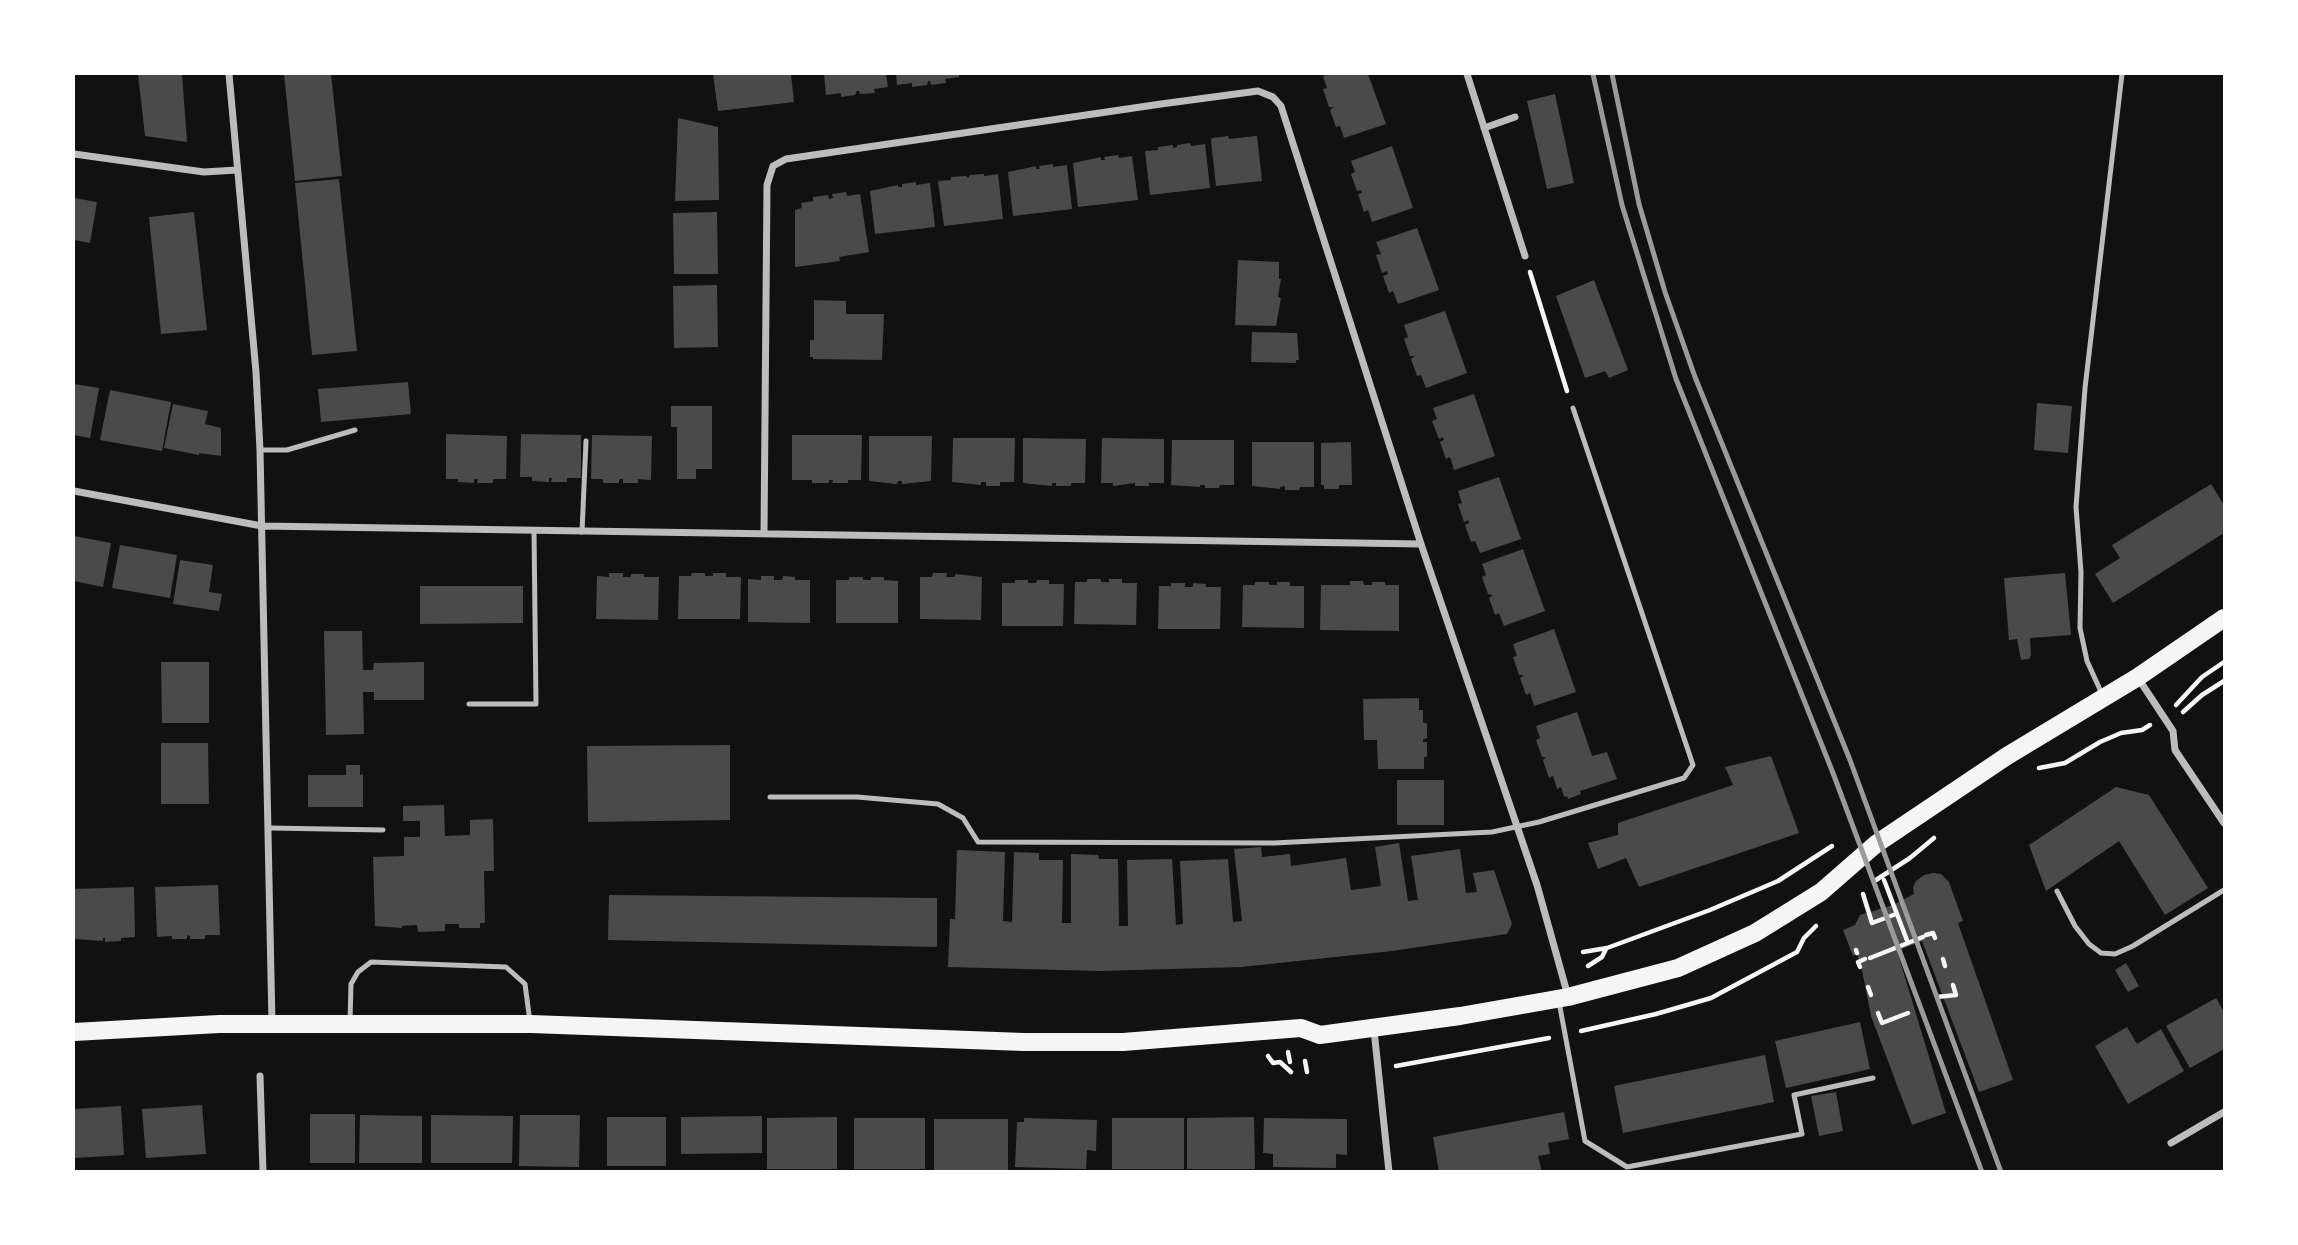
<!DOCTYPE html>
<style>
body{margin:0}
#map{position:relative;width:2298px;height:1245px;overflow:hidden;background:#111;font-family:Spectral,serif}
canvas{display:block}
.frame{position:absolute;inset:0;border:75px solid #fff;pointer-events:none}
</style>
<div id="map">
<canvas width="2298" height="1245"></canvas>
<div class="frame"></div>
</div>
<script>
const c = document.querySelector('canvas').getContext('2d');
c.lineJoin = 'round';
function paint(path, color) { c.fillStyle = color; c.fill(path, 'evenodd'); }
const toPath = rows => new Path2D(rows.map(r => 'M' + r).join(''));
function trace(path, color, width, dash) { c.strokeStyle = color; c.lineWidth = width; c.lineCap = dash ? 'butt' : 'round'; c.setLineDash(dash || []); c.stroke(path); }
const building = toPath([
 [138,74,182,74,187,142,145,136],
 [284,74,331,74,342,176,295,181],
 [713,74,791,74,794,102,718,111],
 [824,74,886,74,888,87,874,89,875,93,860,94,859,91,857,91,855,95,841,97,841,93,826,95],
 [896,74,959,74,959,77,945,79,946,83,931,85,930,81,928,81,927,85,912,87,912,83,897,85],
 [1331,74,1368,74,1386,124,1344,138,1340,126,1336,127,1330,110,1334,107,1329,107,1323,89,1327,88,1323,76],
 [1555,94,1574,183,1547,189,1527,101],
 [678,118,718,127,719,200,675,201],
 [1228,136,1229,139,1257,136,1262,181,1216,186,1211,141,1212,138],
 [1190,143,1191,146,1205,144,1210,188,1150,195,1145,151,1158,150,1158,147,1173,145,1173,148,1177,147,1177,145],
 [1392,146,1413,208,1372,222,1368,210,1364,212,1358,194,1362,193,1361,190,1357,191,1351,174,1355,172,1351,161],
 [1118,155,1119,158,1132,156,1138,200,1078,207,1073,163,1101,157,1101,160,1105,160,1104,157],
 [1053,164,1053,167,1067,165,1072,209,1013,216,1008,172,1036,166,1036,169,1040,169,1039,166],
 [984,174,984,176,998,174,1003,219,944,226,938,181,951,180,951,177,966,176,968,178,970,175],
 [339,179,357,351,312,355,295,183],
 [916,182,916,185,930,183,935,227,875,234,870,191,898,185,898,187,902,187,902,184],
 [846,192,847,196,860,194,869,252,839,257,840,261,795,267,795,210,802,208,801,203,813,201,813,197,828,195,829,199,833,198,832,194],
 [74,198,97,202,90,243,74,240],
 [194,212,207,330,161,334,149,217],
 [717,212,718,274,674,274,673,213],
 [1417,228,1439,290,1398,304,1393,291,1389,293,1383,276,1388,274,1387,271,1382,273,1376,255,1381,254,1376,242],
 [1238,260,1279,262,1279,279,1281,279,1278,297,1281,298,1276,326,1235,325],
 [1594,280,1628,370,1609,378,1605,371,1585,378,1556,296],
 [717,285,718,347,674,348,673,286],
 [814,300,846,301,846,314,884,314,882,360,813,359,813,357,810,357,810,340,814,340],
 [1445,311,1467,373,1426,388,1421,375,1417,376,1411,359,1415,356,1410,356,1404,339,1408,337,1404,325],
 [1252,332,1297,333,1299,360,1296,360,1296,363,1251,362],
 [408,382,411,414,321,422,318,389],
 [74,384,99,388,90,438,74,435],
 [110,390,171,402,162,451,100,440],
 [1474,394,1495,456,1454,470,1450,457,1446,459,1440,442,1444,440,1443,437,1439,439,1432,421,1437,419,1433,408],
 [2037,403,2072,406,2068,453,2034,450],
 [173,404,208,411,205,424,221,428,221,456,199,453,199,455,164,448],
 [671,406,712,406,712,469,696,469,696,479,677,479,677,427,671,427],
 [446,434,507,436,506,479,493,479,493,483,477,483,478,479,474,479,474,483,458,482,458,479,446,479],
 [521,434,581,435,581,478,567,478,567,482,551,482,552,478,549,478,549,482,532,481,532,477,520,477],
 [592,435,652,436,651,480,638,479,638,483,623,483,623,479,619,479,619,483,603,483,603,479,591,479],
 [792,435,862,435,861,480,848,480,848,483,832,483,833,480,829,480,829,483,812,483,812,480,792,480],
 [869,436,932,436,931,481,902,484,902,481,898,481,897,484,869,481],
 [953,438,1015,438,1014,482,1000,482,1000,486,986,486,986,482,981,482,981,485,952,482],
 [1023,438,1086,439,1085,483,1071,483,1071,486,1056,486,1056,483,1052,483,1052,486,1023,483],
 [1102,438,1164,439,1164,483,1149,483,1149,486,1135,486,1135,483,1113,486,1113,483,1101,483],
 [1172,440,1234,440,1234,485,1220,485,1219,488,1205,488,1205,485,1200,485,1200,487,1171,485],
 [1252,442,1314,442,1314,487,1300,487,1299,490,1285,490,1285,486,1280,487,1280,489,1252,486],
 [1351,442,1352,485,1339,485,1339,489,1324,489,1324,485,1321,485,1321,443],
 [1499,477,1521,539,1480,553,1475,541,1471,542,1465,525,1469,523,1468,520,1464,522,1458,504,1462,503,1458,491],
 [2211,484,2224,505,2224,533,2113,603,2095,574,2120,558,2112,545],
 [74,536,111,543,103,587,74,581],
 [120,545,177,555,170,598,112,588],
 [1523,549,1545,611,1504,626,1499,613,1495,615,1489,598,1493,595,1488,594,1482,577,1486,575,1482,564],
 [180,560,213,565,209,592,222,594,219,611,173,604],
 [609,573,623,573,623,577,631,577,631,574,644,574,644,577,659,577,658,620,596,619,597,576,609,577],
 [692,573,705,573,705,576,713,576,713,573,726,573,726,577,741,577,740,619,678,619,679,576,691,576],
 [933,573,947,573,946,577,955,577,955,574,982,577,981,620,920,619,920,577,932,577],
 [2065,573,2071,635,2030,638,2031,655,2029,659,2021,660,2017,639,2009,640,2004,578],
 [761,576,774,576,774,580,782,580,783,576,795,577,795,580,810,580,810,623,748,622,748,579,761,580],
 [849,577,863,577,863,580,871,580,871,577,884,577,884,580,898,581,898,623,836,623,836,580,849,580],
 [1087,579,1101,579,1101,582,1109,582,1109,579,1122,579,1122,583,1137,583,1136,625,1074,624,1075,582,1087,582],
 [1015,580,1028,580,1028,583,1036,583,1037,580,1049,580,1049,584,1064,584,1063,626,1002,626,1002,583,1015,583],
 [1350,581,1363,581,1364,585,1372,585,1372,582,1385,582,1385,585,1399,585,1399,631,1320,630,1321,585,1350,585],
 [1255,582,1269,582,1269,585,1277,585,1277,582,1290,582,1290,586,1304,586,1304,628,1242,627,1243,585,1255,585],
 [1171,583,1185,583,1185,587,1193,587,1193,583,1206,584,1206,587,1221,587,1220,629,1158,629,1159,586,1171,586],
 [420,586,523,586,523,623,420,624],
 [1554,629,1576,692,1534,706,1530,693,1526,695,1520,678,1524,675,1519,675,1513,657,1517,656,1513,644],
 [324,631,362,631,363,670,373,670,374,663,424,662,424,700,374,700,374,692,363,692,364,734,326,735],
 [161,662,209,662,209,723,162,723],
 [1419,698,1419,710,1423,710,1423,723,1427,723,1427,738,1423,739,1423,742,1427,742,1427,757,1424,757,1424,769,1378,769,1377,740,1364,740,1363,699],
 [1577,712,1592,756,1607,752,1617,779,1580,791,1581,794,1568,799,1567,796,1564,797,1561,787,1557,789,1553,776,1549,778,1543,760,1546,757,1542,757,1536,740,1540,738,1536,726],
 [161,743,208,743,209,804,161,804],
 [730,745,730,820,588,822,587,746],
 [1771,756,1799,833,1639,887,1626,858,1598,869,1588,843,1618,835,1618,823,1733,785,1725,767],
 [346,765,360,765,360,775,363,774,363,807,308,807,308,775,346,775],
 [1397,780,1444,780,1444,825,1397,825],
 [2116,787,2149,795,2208,888,2165,915,2119,841,2046,891,2029,845],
 [444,805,445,836,470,835,470,820,493,819,494,871,484,871,485,923,480,923,480,928,459,928,459,924,445,924,445,931,418,932,417,925,402,926,402,928,375,926,373,857,404,856,404,837,420,837,420,821,403,821,403,806],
 [1399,843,1408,901,1418,900,1411,856,1460,849,1466,893,1477,892,1473,873,1494,870,1512,924,1507,934,1392,951,1241,967,1100,971,948,967,950,919,955,919,957,850,1005,852,1003,921,1012,922,1014,852,1039,853,1039,860,1063,860,1062,923,1071,923,1071,854,1098,855,1099,859,1118,859,1119,926,1128,926,1127,860,1172,859,1176,925,1183,924,1180,861,1228,859,1233,922,1242,921,1234,849,1261,847,1262,857,1290,854,1291,866,1346,858,1351,890,1381,886,1375,847],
 [1933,873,1941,874,1949,882,1963,921,1958,923,2013,1080,1979,1092,1922,941,1897,951,1946,1113,1912,1125,1871,1016,1861,965,1857,954,1853,956,1843,930,1855,925,1860,915,1893,905,1914,894,1913,887,1916,881,1924,875],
 [218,885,220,935,205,935,205,939,190,939,190,936,187,935,187,939,172,939,172,936,157,937,155,887],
 [134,887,135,937,121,938,121,941,105,942,105,938,103,938,103,941,74,939,74,889],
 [609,895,937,898,937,947,608,940],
 [2126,963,2139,986,2128,992,2115,970],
 [2216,998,2224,1012,2224,1049,2190,1068,2166,1026],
 [1860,1022,1870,1069,1786,1088,1775,1041],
 [2127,1027,2137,1044,2161,1029,2184,1071,2128,1104,2095,1046],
 [1765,1055,1774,1102,1623,1133,1614,1086],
 [1836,1092,1843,1131,1819,1136,1811,1096],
 [202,1105,206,1154,146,1158,142,1109],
 [121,1106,124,1155,74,1158,74,1109],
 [1564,1112,1569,1139,1548,1143,1550,1154,1538,1156,1542,1172,1439,1172,1433,1137],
 [310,1114,355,1114,355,1163,310,1163],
 [360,1115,422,1116,422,1163,359,1163],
 [431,1115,513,1116,512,1163,431,1163],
 [520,1115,580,1115,579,1167,519,1166],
 [762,1116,762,1153,681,1154,681,1117],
 [607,1117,666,1117,666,1166,607,1166],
 [837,1117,837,1169,767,1169,767,1118],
 [1254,1117,1255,1169,1187,1169,1187,1118],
 [854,1118,925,1118,925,1169,854,1169],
 [1024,1118,1097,1120,1096,1151,1087,1150,1086,1169,1015,1167,1017,1122,1024,1122],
 [1112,1118,1184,1118,1184,1169,1112,1169],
 [1264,1118,1347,1119,1347,1155,1336,1154,1336,1168,1273,1167,1273,1154,1263,1153],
 [934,1119,1008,1119,1008,1170,934,1170]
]);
const path = toPath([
 [1530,272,1567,391],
 [2176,705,2202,677,2224,662],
 [2183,712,2202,695,2224,681],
 [2039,768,2065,763,2100,742,2121,733,2142,730,2150,725],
 [1876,880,1910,858,1934,838],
 [1884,880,1908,943],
 [1863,894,1872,923,1896,914],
 [1926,935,1933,933,1935,938],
 [1856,950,1857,953],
 [1583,952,1607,948,1710,910,1778,881,1832,846],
 [1870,958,1923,937],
 [1943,959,1945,966],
 [1588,966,1602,957,1606,949],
 [1860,967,1858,962,1865,959],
 [1868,987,1871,995],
 [1937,997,1956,995,1953,985],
 [1878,1013,1882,1023,1908,1013],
 [1581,1031,1656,1014,1711,998,1797,952,1804,938,1816,926],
 [1288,1052,1290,1062],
 [1268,1056,1273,1063,1280,1062,1291,1072],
 [1305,1061,1307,1072],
 [1396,1066,1549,1038]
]);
const service = toPath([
 [260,450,287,450,355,430],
 [582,532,586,441],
 [2102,694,2087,661,2080,628,2081,572,2076,507,2085,388,2122,74],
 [469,704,536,704,534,531],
 [770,797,857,797,938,804,963,818,978,842,1274,843,1492,832,1539,822,1684,778,1693,765,1573,408],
 [270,828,383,830],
 [2057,891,2075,926,2089,944,2101,953,2115,954,2133,946,2224,890],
 [1559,1002,1585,1141,1627,1167,1802,1134,1794,1095,1873,1078],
 [350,1021,351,984,358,972,371,962,506,967,525,984,530,1022]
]);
const minor = toPath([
 [229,74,256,372,260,450,272,1024],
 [1467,74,1525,256],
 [1484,128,1515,117],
 [74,154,204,172,237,170],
 [74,491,262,526,1421,544],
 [764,533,767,185,773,166,786,159,1161,104,1258,91,1273,97,1281,106,1421,544,1537,885,1568,996],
 [2138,678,2173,731,2175,750,2224,823],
 [1374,1030,1389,1172],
 [260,1076,263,1172],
 [2171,1143,2224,1112]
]);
const primary = toPath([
 [74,1032,219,1024,531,1024,1024,1042,1123,1042,1301,1028,1320,1035,1460,1016,1568,997,1678,968,1755,933,1821,892,1876,844,2007,756,2138,677,2224,618]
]);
const rail = toPath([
 [1593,74,1622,205,1676,379,1833,773,1982,1172],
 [1612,74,1639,204,1665,292,1695,377,1850,760,2001,1172]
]);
paint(building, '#4a4a4a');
trace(path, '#f5f5f5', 4.5);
trace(service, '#bcbcbc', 5);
trace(minor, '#bcbcbc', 7);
trace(primary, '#f5f5f5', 18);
trace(rail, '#9a9a9a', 5);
</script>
